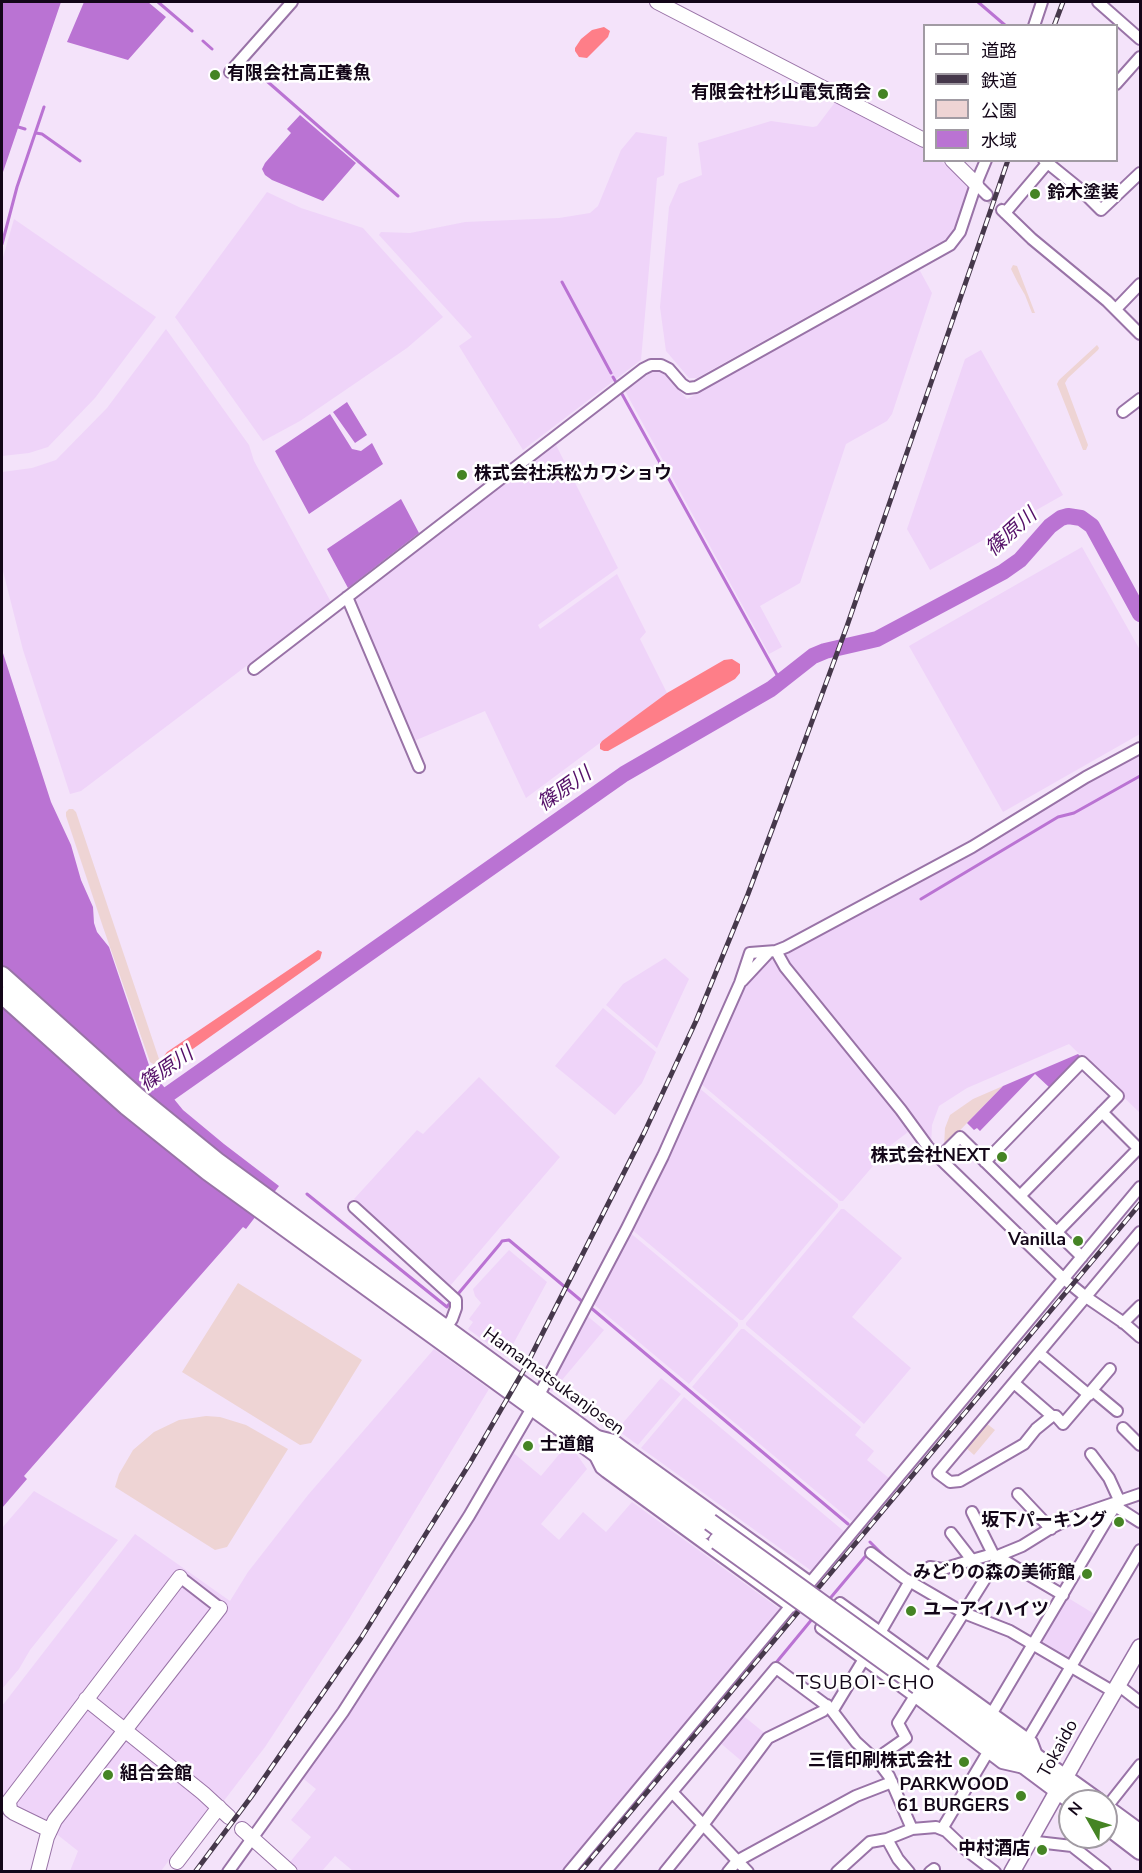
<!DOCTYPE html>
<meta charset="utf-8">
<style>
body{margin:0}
#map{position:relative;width:1142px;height:1873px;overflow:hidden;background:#f4e3fa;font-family:"Nunito Sans","Noto Sans JP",sans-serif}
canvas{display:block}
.frame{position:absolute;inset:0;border:3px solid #130618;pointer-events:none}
.legend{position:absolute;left:923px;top:24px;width:195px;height:138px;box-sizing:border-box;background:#fff;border:2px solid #a19ba3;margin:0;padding:8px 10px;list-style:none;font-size:18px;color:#130618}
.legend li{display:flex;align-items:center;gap:12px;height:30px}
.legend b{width:30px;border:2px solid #a19ba3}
.north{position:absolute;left:1058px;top:1789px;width:60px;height:60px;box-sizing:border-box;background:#fff;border:2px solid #a19ba3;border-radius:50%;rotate:309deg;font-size:16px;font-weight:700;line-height:24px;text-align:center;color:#130618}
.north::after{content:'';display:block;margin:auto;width:21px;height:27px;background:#458424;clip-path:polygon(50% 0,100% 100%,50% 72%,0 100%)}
</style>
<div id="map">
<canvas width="1142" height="1873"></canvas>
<div class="frame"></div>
<ul class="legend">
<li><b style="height:8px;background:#fff"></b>道路</li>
<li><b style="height:8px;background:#46384b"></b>鉄道</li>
<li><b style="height:16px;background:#eed4d4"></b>公園</li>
<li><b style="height:16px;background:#ba73d3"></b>水域</li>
</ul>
<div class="north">N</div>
</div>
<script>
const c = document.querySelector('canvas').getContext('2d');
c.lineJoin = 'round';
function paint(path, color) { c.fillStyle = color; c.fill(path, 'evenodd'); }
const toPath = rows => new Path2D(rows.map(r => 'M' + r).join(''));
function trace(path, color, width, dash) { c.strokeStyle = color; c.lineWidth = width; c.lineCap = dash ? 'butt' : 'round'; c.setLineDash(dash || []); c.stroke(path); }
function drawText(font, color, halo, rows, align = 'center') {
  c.font = font + ' "Nunito Sans","Noto Sans JP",sans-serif'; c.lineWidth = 5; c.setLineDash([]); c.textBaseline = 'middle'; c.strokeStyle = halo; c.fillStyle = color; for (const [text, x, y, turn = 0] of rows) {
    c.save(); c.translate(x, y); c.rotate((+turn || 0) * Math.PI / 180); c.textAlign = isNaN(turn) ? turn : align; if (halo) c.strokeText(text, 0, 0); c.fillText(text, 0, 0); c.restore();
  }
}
const built = toPath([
 [836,101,921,145,924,147,924,160,941,161,969,187,969,190,955,234,697,378,689,378,666,351,660,307,669,207,679,184,702,175,698,143,771,121,813,127,817,126],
 [636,132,667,137,664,175,657,178,641,360,523,450,459,346,472,337,379,235,381,232,410,233,465,222,559,218,590,213,598,206,621,150],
 [267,192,301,208,363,228,443,317,407,348,300,421,263,441,175,317],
 [14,219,156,317,95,398,48,447,29,453,2,456,2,261],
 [919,269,932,293,892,414,887,421,846,444,800,583,760,606,782,647,769,654,625,391,647,375,653,371,659,371,665,374,687,399],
 [166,329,249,445,254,461,331,602,81,791,70,794,23,650,2,567,2,472,32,468,56,460,107,408],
 [981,350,1063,495,930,570,907,529,965,359],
 [556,445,618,568,538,625,540,629,617,574,646,632,640,639,667,693,526,798,485,711,414,741,354,600],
 [1082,547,1140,650,1140,734,1003,812,909,646],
 [1140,751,1140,1113,1069,1044,967,1088,939,1106,932,1125,931,1146,787,966,781,952],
 [772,956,912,1129,891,1145,843,1201,840,1201,700,1083,742,985],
 [665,958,689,979,657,1048,606,1005,623,984],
 [603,1008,656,1052,642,1083,615,1115,555,1066],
 [479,1077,560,1157,450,1286,354,1199,417,1130,423,1134],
 [698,1087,838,1204,838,1207,743,1320,740,1320,630,1228],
 [841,1209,844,1209,902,1258,852,1317,911,1368,864,1424,746,1325,746,1323],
 [628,1231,738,1323,738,1326,689,1384,591,1302],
 [509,1250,547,1282,506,1357,468,1329,473,1322,469,1319,481,1303,475,1296,473,1289],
 [585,1314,604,1330,552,1392,546,1387],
 [741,1329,744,1329,861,1427,855,1435,874,1451,867,1460,890,1479,854,1523,692,1387],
 [434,1349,489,1389,349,1619,265,1747,223,1802,209,1804,209,1807,161,1871,70,1871,78,1851,54,1832,37,1830,2,1811,2,1706,135,1534,230,1601,248,1572,308,1495],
 [661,1378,681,1394,638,1445,617,1430],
 [684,1397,846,1533,813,1572,641,1448],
 [567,1445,573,1449,587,1469,541,1524,559,1540,583,1512,606,1532,632,1502,784,1612,566,1871,353,1871,335,1856,322,1871,299,1872,289,1863,311,1837,291,1820,316,1789,300,1776,510,1450,541,1476],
 [34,1491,118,1540,30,1650,19,1669,2,1689,2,1528],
 [1065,1596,1096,1615,1070,1658,1039,1640],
 [741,1714,767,1735,745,1764,718,1741]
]);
const green = toPath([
 [1013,265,1017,266,1035,313,1032,313,1025,295,1018,283,1011,269],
 [1097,345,1099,348,1098,350,1068,378,1065,383,1088,445,1086,450,1083,450,1057,384,1059,380],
 [69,809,73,809,76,812,159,1059,159,1062,156,1066,150,1062,103,927,66,816,66,812],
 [1003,1086,967,1123,944,1147,945,1128,950,1115,973,1099],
 [238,1283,362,1360,311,1443,300,1445,182,1372],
 [206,1416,220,1417,246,1425,288,1449,227,1547,215,1550,115,1487,119,1474,133,1450,154,1432,179,1420],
 [986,1423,995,1430,974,1455,965,1447]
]);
const forest = toPath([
 [604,27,610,31,608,37,587,58,579,57,575,51,575,48,581,39,592,30],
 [732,659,740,664,740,673,735,679,608,751,604,751,600,749,600,744,602,741,667,693,724,660],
 [318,950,322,952,320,959,173,1063,168,1063,165,1061,164,1056,167,1052]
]);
const water = toPath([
 [2,2,61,2,2,175],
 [84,2,148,2,166,17,128,60,67,42],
 [300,115,356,163,323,201,272,180,265,175,262,169,265,163,291,133,287,129],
 [347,402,367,435,355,443,333,412],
 [330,414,352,449,361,451,372,443,383,464,309,514,275,451],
 [401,499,419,533,348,588,327,549],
 [2,650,51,802,71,845,81,880,93,907,94,923,97,932,109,947,151,1071,183,1110,224,1144,279,1186,246,1229,243,1227,24,1476,27,1479,2,1508],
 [1078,1054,1081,1057,1050,1088,1035,1074,980,1131,977,1128,974,1130,967,1123,1003,1086]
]);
const stream = toPath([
 [158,2,192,31],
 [978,2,1006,26],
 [203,41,212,49],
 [244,61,398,196],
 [15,126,25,129],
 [36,133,42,134,80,161],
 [2,244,17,187,44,107],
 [562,282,611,373],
 [613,377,617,384],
 [622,394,781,682],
 [921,899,1058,817,1074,813,1140,776],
 [307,1194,447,1307,449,1304],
 [458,1294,500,1244,502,1241,509,1240,584,1303],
 [590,1307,848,1524],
 [870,1542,888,1560],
 [827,1602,874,1546],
 [992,1619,1011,1626],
 [775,1664,813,1618]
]);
const river = toPath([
 [153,1105,624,774,771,689,813,656,825,651,877,639,1003,572,1020,560,1050,526,1061,518,1068,516,1081,518,1092,526,1140,614]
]);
const minorTunnel = toPath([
 [987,195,1002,210]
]);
const minor = toPath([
 [1098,2,1140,39],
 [1034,26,1042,2],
 [230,72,292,2],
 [1116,84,1140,57],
 [1044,160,1081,190,1101,210,1140,173],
 [976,184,987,195],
 [1002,210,1032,239,1107,301,1140,334],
 [1005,213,1050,160],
 [1116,309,1140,284],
 [1123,412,1140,399],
 [347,597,419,767],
 [254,669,643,369,651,365,661,365,669,369,682,384,688,388,696,387,950,245,960,232,976,184,986,160],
 [776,951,785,967,901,1110,928,1147,1064,1279,1086,1297,1124,1323,1140,1337],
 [742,981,769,952],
 [1102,1112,1140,1150],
 [939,1158,960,1137,1082,1257],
 [985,1162,1082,1062,1118,1096,1020,1196],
 [354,1207,456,1300,456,1308,452,1319,446,1328],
 [1057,1232,1139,1148],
 [1123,1323,1140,1306],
 [1039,1353,1089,1395],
 [1110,1369,1063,1424,1056,1416,1052,1416,1036,1429,1024,1444,960,1481,950,1482,938,1473,1140,1232],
 [1014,1383,1052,1416],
 [1093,1391,1117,1411],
 [539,1395,627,1228,663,1156,740,983,750,953,776,951,786,947,972,847,1086,777,1140,748],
 [1123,1428,1140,1445],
 [598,1436,614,1440,622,1446,810,1582],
 [1091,1454,1109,1478,1120,1502],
 [595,1456,601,1468,606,1472,791,1607],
 [1018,1494,1051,1529],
 [972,1512,993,1554,1063,1595],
 [951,1533,972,1560,993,1554],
 [871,1553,904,1578,964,1613,1010,1631,1114,1692],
 [930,1567,943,1569,972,1560],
 [180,1577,220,1608],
 [877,1638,910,1581],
 [929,1668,1000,1555,1022,1546,1051,1528,1073,1517,1140,1494],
 [1118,1685,1140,1702],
 [833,1710,867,1654],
 [992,1713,1115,1506,1140,1522],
 [1028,1739,1140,1550],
 [876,1759,906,1738,898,1723,915,1696],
 [1024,1768,1002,1763,914,1696,821,1628,840,1603,1032,1742,1038,1758],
 [672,1792,748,1872],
 [1106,1808,1140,1765],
 [942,1829,988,1752],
 [887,1839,898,1859,909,1872],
 [1031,1839,1037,1842,1072,1846,1105,1872],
 [1074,1847,1083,1837],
 [228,1872,343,1712,469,1516,532,1408],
 [569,1872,1140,1187],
 [605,1872,776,1668,830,1708,856,1742,880,1764,889,1776,912,1829],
 [665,1872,703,1825,768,1738,823,1711,827,1705],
 [728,1872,737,1861,856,1796,892,1782],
 [837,1872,870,1842,887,1839,912,1829,936,1827,946,1831,965,1849,995,1872],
 [930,1872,934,1869]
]);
const tertiary = toPath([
 [657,2,924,140],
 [952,160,976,184],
 [86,1699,203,1793,229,1817],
 [242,1829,290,1872],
 [49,1830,14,1813,10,1810,9,1801,180,1577],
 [177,1862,219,1807],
 [38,1872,47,1837,55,1820,220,1608]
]);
const secondary = toPath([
 [1012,1872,1089,1735,1140,1647]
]);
const primary = toPath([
 [2,975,137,1096,217,1161,710,1522],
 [2,995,127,1107,208,1172,703,1531],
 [924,1677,1097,1801],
 [918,1686,1072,1801],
 [1106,1808,1140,1833],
 [1106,1825,1140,1851]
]);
const rail = toPath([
 [1054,26,1063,2],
 [195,1872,251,1797,361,1638,470,1463,525,1368,645,1131,696,1021,748,894,785,795,847,626,1008,160],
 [580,1872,1140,1204]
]);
const primaryBridge = toPath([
 [710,1522,924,1677],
 [717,1541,918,1686]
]);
const markers = [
 [215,75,6,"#458424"],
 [883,94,6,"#458424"],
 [1035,194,6,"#458424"],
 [462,475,6,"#458424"],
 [1002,1157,6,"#458424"],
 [1078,1241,6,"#458424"],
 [528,1446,6,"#458424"],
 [1119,1522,6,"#458424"],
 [1087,1574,6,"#458424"],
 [911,1611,6,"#458424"],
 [964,1762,6,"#458424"],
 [108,1775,6,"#458424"],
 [1021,1796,6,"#458424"],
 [1042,1850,6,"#458424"]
];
const poiNames = [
 ["有限会社高正養魚",227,75,"left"],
 ["有限会社杉山電気商会",871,94],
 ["鈴木塗装",1047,194,"left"],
 ["株式会社浜松カワショウ",474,475,"left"],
 ["株式会社NEXT",990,1157],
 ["Vanilla",1066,1241],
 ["士道館",540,1446,"left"],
 ["坂下パーキング",1107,1522],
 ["みどりの森の美術館",1075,1574],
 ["ユーアイハイツ",923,1611,"left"],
 ["三信印刷株式会社",952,1762],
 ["組合会館",120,1775,"left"],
 ["PARKWOOD",1009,1786],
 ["61 BURGERS",1009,1807],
 ["中村酒店",1030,1850]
];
const streetNames = [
 ["Hamamatsukanjosen",553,1382,36],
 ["Tokaido",1059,1749,-61]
];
const waterNames = [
 ["篠原川",1012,533,-42],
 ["篠原川",565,790,-35],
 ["篠原川",167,1070,-35]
];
const neighbourhoodNames = [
 ["TSUBOI-CHO",866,1684]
];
paint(built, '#efd4f9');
paint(green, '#eed4d4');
paint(forest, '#fe7e88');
paint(water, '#ba73d3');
trace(stream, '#ba73d3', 3);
trace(river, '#ba73d3', 16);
trace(minorTunnel, '#d2c2d8', 10, [10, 5]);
trace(minor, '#9973a7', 14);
trace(tertiary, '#9973a7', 16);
trace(secondary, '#9973a7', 18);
trace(primary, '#9973a7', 20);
trace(minor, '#fff', 10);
trace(tertiary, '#fff', 14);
trace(secondary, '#fff', 15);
trace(primary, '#fff', 16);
trace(rail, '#46384b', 5);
trace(rail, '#fff', 3, [9]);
trace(primaryBridge, '#9973a7', 20, []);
trace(primaryBridge, '#fff', 16);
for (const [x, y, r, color] of markers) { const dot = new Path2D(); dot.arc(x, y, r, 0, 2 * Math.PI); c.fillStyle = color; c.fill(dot); trace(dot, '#fff', 2); }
drawText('bold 18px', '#130618', '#fff', poiNames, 'right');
drawText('18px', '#130618', '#fff', streetNames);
drawText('italic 20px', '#540f68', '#fff', waterNames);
c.letterSpacing = '1.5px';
drawText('20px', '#130618', '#fff', neighbourhoodNames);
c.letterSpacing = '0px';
</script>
